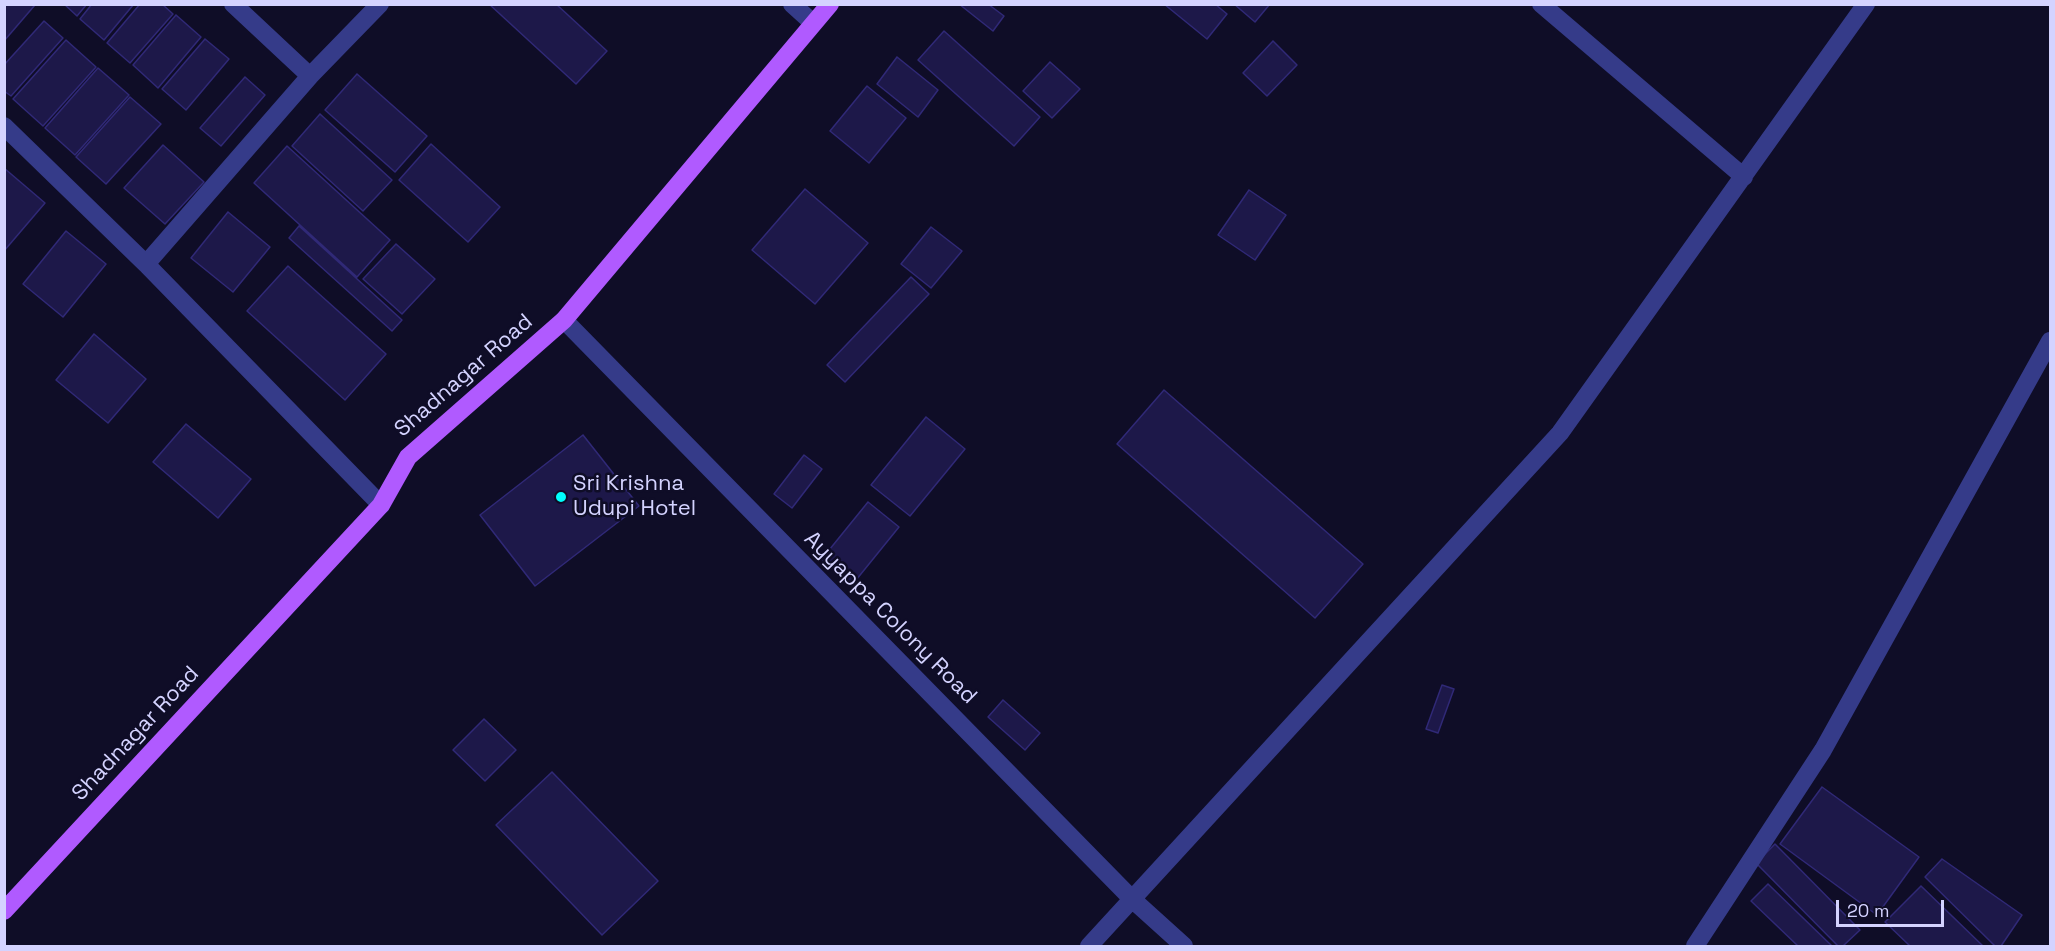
<!DOCTYPE html>
<style>
body{margin:0}
#map{position:relative;width:2055px;height:951px;overflow:hidden;background:#0f0d27;font-family:"Space Grotesk",sans-serif}
canvas{display:block}
.frame{position:absolute;inset:0;border:6px solid #d4d3ff;pointer-events:none}
.scale{position:absolute;left:1836px;top:900px;width:108px;height:27px;box-sizing:border-box;border:3px solid #d4d3ff;border-top:0;padding-left:8px;font-size:18px;line-height:21px;white-space:nowrap;color:#d4d3ff;-webkit-text-stroke:4px #0f0d27;paint-order:stroke}
</style>
<div id="map">
<canvas width="2055" height="951"></canvas>
<div class="frame"></div>
<div class="scale">20 m</div>
</div>
<script>
const c = document.querySelector('canvas').getContext('2d');
c.lineJoin = 'round';
function paint(path, color) { c.fillStyle = color; c.fill(path, 'evenodd'); }
const toPath = rows => new Path2D(rows.map(r => 'M' + r).join(''));
function trace(path, color, width, dash) { c.strokeStyle = color; c.lineWidth = width; c.lineCap = dash ? 'butt' : 'round'; c.setLineDash(dash || []); c.stroke(path); }
function drawText(font, color, halo, rows, align = 'center') {
  c.font = font + ' "Space Grotesk",sans-serif'; c.lineWidth = 5; c.setLineDash([]); c.textBaseline = 'middle'; c.strokeStyle = halo; c.fillStyle = color; for (const [text, x, y, turn = 0] of rows) {
    c.save(); c.translate(x, y); c.rotate((+turn || 0) * Math.PI / 180); c.textAlign = isNaN(turn) ? turn : align; if (halo) c.strokeText(text, 0, 0); c.fillText(text, 0, 0); c.restore();
  }
}
const building = toPath([
 [4,4,35,5,4,41,4,4],
 [64,4,87,4,77,16,64,4],
 [92,4,134,4,104,40,80,19,92,4],
 [140,4,162,4,173,14,130,63,107,43,140,4],
 [489,4,556,4,607,51,576,84,489,4],
 [959,4,988,4,1004,16,993,31,959,4],
 [1164,4,1215,4,1227,14,1207,39,1164,4],
 [1234,4,1270,4,1255,22,1234,4],
 [176,15,201,37,158,88,133,65,176,15],
 [44,21,63,38,11,96,4,91,4,65,44,21],
 [944,31,1040,117,1014,146,918,60,944,31],
 [205,39,229,59,186,110,162,89,205,39],
 [66,40,96,67,43,126,13,99,66,40],
 [1273,41,1297,65,1267,96,1243,73,1273,41],
 [897,57,938,90,918,117,877,84,897,57],
 [1050,62,1080,89,1052,118,1023,91,1050,62],
 [98,68,129,95,75,155,45,128,98,68],
 [357,74,427,136,395,172,325,110,357,74],
 [245,77,265,95,221,146,200,128,245,77],
 [867,86,906,118,869,163,830,131,867,86],
 [130,97,161,124,106,184,76,157,130,97],
 [320,114,392,180,363,211,292,146,320,114],
 [431,144,500,207,468,242,399,180,431,144],
 [163,145,204,182,165,224,124,188,163,145],
 [287,146,390,240,357,277,254,183,287,146],
 [4,168,45,203,4,251,4,168],
 [805,189,868,243,815,304,752,250,805,189],
 [1249,190,1286,215,1255,260,1218,235,1249,190],
 [228,212,270,247,233,292,191,258,228,212],
 [299,226,402,320,392,331,289,238,299,226],
 [931,227,962,251,931,288,901,264,931,227],
 [66,231,106,264,63,317,23,284,66,231],
 [396,244,435,279,402,314,363,279,396,244],
 [288,266,386,354,345,400,247,311,288,266],
 [911,277,929,294,845,382,827,365,911,277],
 [94,334,146,379,108,423,56,380,94,334],
 [1164,390,1363,564,1315,618,1117,444,1164,390],
 [926,417,965,449,910,516,871,485,926,417],
 [186,424,251,479,218,518,153,462,186,424],
 [583,435,639,506,535,586,480,515,583,435],
 [804,455,822,469,792,508,774,494,804,455],
 [868,502,899,527,852,585,821,560,868,502],
 [1442,685,1454,689,1438,733,1426,729,1442,685],
 [1003,700,1040,733,1025,750,988,717,1003,700],
 [484,719,516,750,485,781,453,750,484,719],
 [552,772,658,881,602,935,496,825,552,772],
 [1822,787,1919,857,1877,915,1780,844,1822,787],
 [1775,844,1860,930,1843,946,1838,946,1756,863,1775,844],
 [1942,859,2022,915,2001,946,1995,946,1925,877,1942,859],
 [1768,884,1832,946,1798,946,1751,901,1768,884],
 [1921,886,1983,946,1910,946,1885,922,1921,886]
]);
const street = toPath([
 [233,4,310,76],
 [792,4,813,23],
 [1541,4,1744,177],
 [4,126,146,264,381,505],
 [146,264,310,76,380,4],
 [564,320,1132,899,1184,946],
 [1089,946,1560,433,1866,4],
 [1695,946,1823,750,2050,341]
]);
const primary = toPath([
 [4,911,381,505,408,457,564,320,830,4]
]);
const markers = [
 [561,497,6,"#00fefc"]
];
const streetNames = [
 ["Shadnagar Road",464,376,-41],
 ["Ayyappa Colony Road",890,618,45],
 ["Shadnagar Road",136,734,-47]
];
const poiNames = [
 ["Sri Krishna",573,484],
 ["Udupi Hotel",573,509]
];
paint(building, '#1d1849');
trace(building, '#302977', 1.5);
trace(street, '#353b89', 18);
trace(primary, '#b05aff', 18);
for (const [x, y, r, color] of markers) { const dot = new Path2D(); dot.arc(x, y, r, 0, 2 * Math.PI); c.fillStyle = color; c.fill(dot); trace(dot, '#0f0d27', 2); }
drawText('22px', '#d4d3ff', '#0f0d27', streetNames);
drawText('22px', '#d4d3ff', '#0f0d27', poiNames, 'left');
</script>
